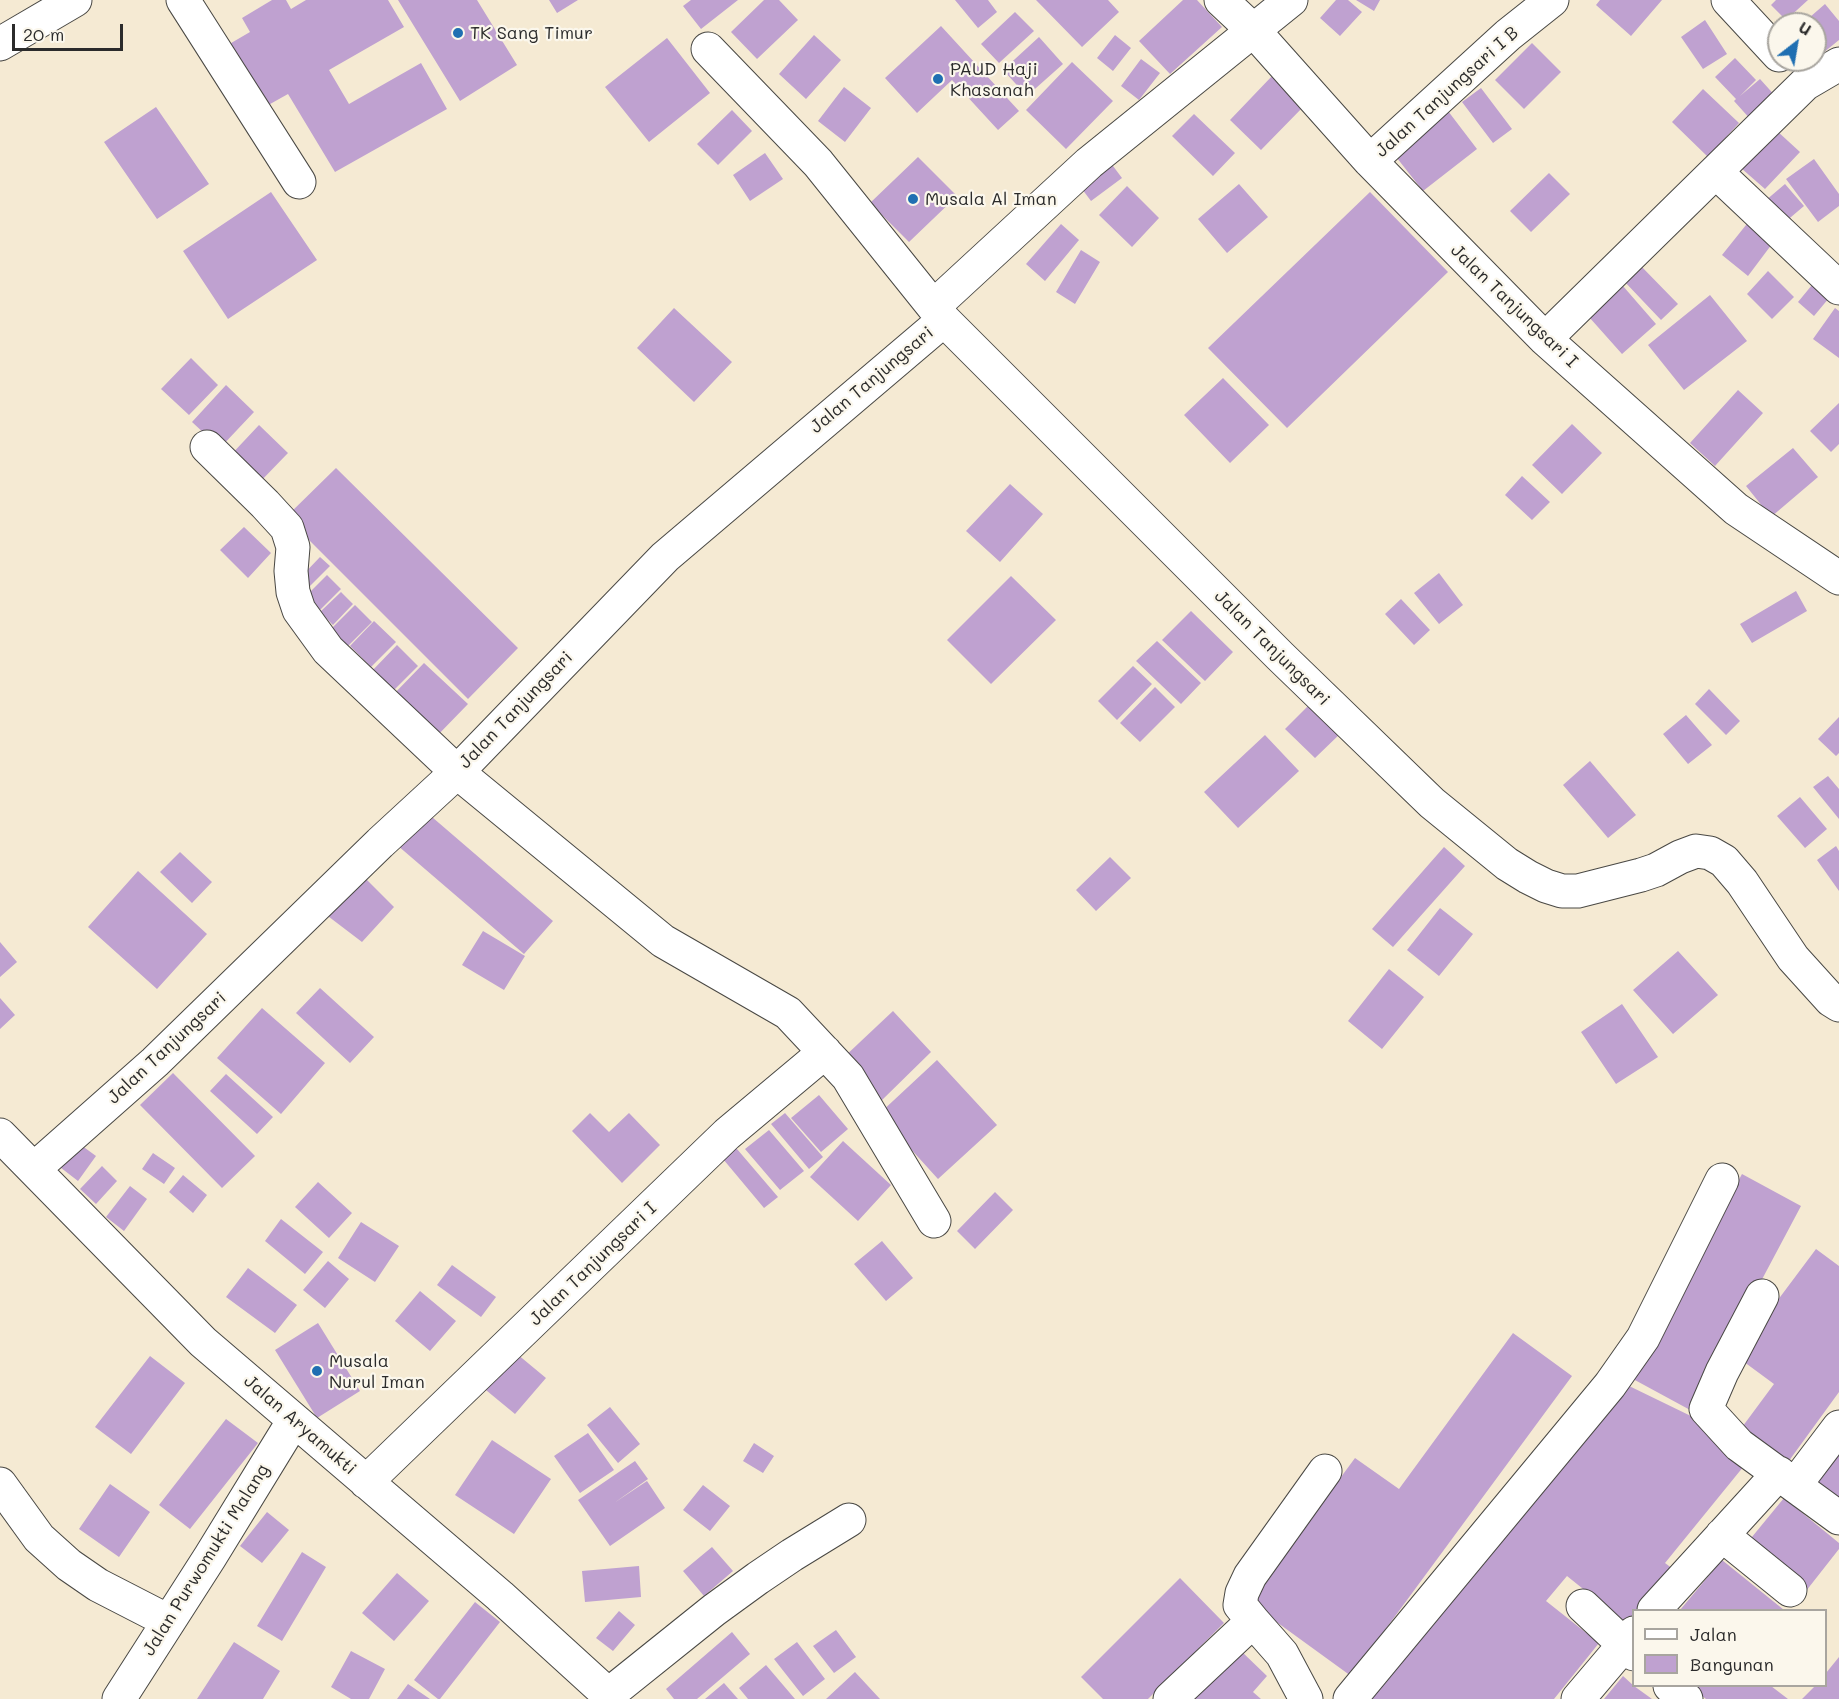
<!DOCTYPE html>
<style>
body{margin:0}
#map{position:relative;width:1839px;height:1699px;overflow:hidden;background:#f5ead3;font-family:Mali,sans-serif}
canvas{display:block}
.legend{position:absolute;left:1632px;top:1609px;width:195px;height:78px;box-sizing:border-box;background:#fbf7ec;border:2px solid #a8a59f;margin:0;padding:8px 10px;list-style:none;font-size:18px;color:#2b2b2b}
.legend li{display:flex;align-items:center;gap:12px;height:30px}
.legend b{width:30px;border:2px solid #a8a59f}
.north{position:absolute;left:1767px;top:12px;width:60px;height:60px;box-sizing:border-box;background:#fbf7ec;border:2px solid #a8a59f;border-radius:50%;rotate:31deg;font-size:16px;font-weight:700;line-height:24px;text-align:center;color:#2b2b2b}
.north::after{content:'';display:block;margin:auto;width:21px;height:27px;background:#1f6fb2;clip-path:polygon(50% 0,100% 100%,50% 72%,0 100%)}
.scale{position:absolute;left:12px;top:24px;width:111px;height:27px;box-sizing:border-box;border:3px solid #2b2b2b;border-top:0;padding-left:8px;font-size:18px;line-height:21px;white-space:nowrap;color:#2b2b2b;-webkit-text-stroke:4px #fbf7ec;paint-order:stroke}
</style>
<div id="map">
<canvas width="1839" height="1699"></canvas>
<ul class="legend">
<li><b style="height:8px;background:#fff"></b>Jalan</li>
<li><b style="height:16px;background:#bfa1d0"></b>Bangunan</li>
</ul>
<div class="north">U</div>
<div class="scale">20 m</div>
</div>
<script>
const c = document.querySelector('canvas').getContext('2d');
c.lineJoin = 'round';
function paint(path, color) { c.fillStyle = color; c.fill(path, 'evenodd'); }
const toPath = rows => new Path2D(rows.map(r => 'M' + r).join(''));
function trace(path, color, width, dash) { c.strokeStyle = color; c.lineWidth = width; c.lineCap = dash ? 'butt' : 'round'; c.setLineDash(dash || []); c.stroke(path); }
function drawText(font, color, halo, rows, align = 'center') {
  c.font = font + ' Mali,sans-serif'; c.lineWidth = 4.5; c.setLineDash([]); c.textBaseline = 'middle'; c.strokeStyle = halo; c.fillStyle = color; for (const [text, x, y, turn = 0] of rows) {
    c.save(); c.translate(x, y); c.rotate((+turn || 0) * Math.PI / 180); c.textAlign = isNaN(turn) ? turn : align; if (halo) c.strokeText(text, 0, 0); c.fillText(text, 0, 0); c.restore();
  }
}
const building = toPath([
 [272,0,286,0,291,9,306,0,388,0,404,27,329,70,349,104,421,63,447,109,335,172,288,94,263,108,226,46,250,32,242,18],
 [398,0,477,0,517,65,460,101],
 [549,0,578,0,557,13],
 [691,0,738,0,701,29,683,6],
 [764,0,779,0,798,20,757,59,731,32],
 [955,0,988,0,997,12,978,28],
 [1036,0,1108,0,1119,12,1082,47],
 [1183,0,1197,0,1222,27,1170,74,1139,41],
 [1336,0,1348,0,1362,12,1340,36,1320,18],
 [1356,0,1380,0,1374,11],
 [1600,0,1662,0,1631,36,1596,5],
 [1776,0,1808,0,1786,20,1771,5],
 [1825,4,1839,21,1839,40,1823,53,1815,43,1815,24,1802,24],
 [1015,12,1034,31,999,63,981,44],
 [1705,20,1727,54,1703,69,1681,37],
 [941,26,1019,111,998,130,952,80,917,113,885,78],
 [814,35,841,60,806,99,779,74],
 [1115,35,1131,48,1113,71,1097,58],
 [1039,37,1063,64,1027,96,1003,70],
 [667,38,710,93,649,142,605,87],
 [1532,43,1561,72,1524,109,1495,80],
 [1735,58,1756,80,1740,96,1760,79,1778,99,1752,121,1734,101,1736,99,1715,77],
 [1141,59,1160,73,1139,100,1121,86],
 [1072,62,1113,101,1066,149,1026,110],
 [1273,75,1304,106,1261,150,1230,120],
 [844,87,871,108,845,142,818,121],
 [1481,88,1512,129,1493,143,1462,102],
 [1703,89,1739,123,1708,157,1672,122],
 [156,107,209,184,157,219,104,142],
 [732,110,752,131,718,165,697,144],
 [1448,111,1477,149,1423,191,1393,153],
 [1194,114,1235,153,1213,176,1172,136],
 [1776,130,1800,152,1765,189,1741,168],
 [765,153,783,179,750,201,733,175],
 [918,157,957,196,909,242,870,203],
 [1814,159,1839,194,1839,206,1818,222,1786,179],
 [1110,162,1122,178,1091,201,1079,185],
 [1549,173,1570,194,1531,232,1510,211],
 [1239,184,1268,217,1227,253,1198,219],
 [1785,184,1804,206,1784,223,1765,201],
 [1127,186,1159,218,1132,247,1099,215],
 [271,192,317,260,228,319,183,251],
 [1370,192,1448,272,1287,428,1208,348],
 [1750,220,1775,240,1748,276,1722,255],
 [1061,224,1079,240,1045,281,1026,264],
 [1081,250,1100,262,1075,304,1056,292],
 [1639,264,1678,304,1661,320,1623,280],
 [1768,271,1794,297,1772,319,1747,294],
 [1616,278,1656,324,1622,354,1581,308],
 [1812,285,1829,298,1814,316,1798,302],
 [1710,295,1747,341,1684,390,1648,345],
 [674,308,732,362,694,402,637,348],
 [1835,308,1839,311,1839,358,1813,339],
 [191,358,218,385,189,415,161,389],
 [1223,378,1269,425,1230,463,1184,415],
 [226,385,254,412,220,448,192,422],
 [1738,390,1763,413,1715,466,1690,443],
 [1839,403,1839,444,1831,452,1810,431],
 [1572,424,1602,453,1562,494,1532,465],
 [259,425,288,453,257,485,228,458],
 [1793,448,1818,477,1771,517,1746,486],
 [336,468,518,648,468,699,286,517],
 [1522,476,1550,502,1532,520,1505,495],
 [1010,484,1043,514,1000,562,966,531],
 [244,527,271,553,248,578,220,550],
 [320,557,330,566,306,590,297,581],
 [1439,573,1463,605,1439,624,1414,593],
 [327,575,341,589,319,611,305,597],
 [1011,576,1056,620,991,684,947,640],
 [1796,591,1807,611,1752,643,1740,624],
 [341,592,353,604,333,625,320,612],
 [1401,599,1430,630,1414,645,1385,614],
 [355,605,372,622,345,649,327,633],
 [1191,611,1233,652,1205,681,1162,640],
 [374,621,396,642,371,667,350,646],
 [1157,641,1201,683,1181,704,1136,661],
 [397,645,418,666,391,693,370,673],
 [424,663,468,704,433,740,390,698],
 [1133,666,1152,684,1117,720,1098,701],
 [1155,687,1175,707,1140,742,1120,723],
 [1709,689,1740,721,1726,735,1695,704],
 [1312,702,1342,732,1315,758,1285,729],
 [1686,715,1712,745,1688,764,1663,734],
 [1839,717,1839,753,1836,756,1818,739],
 [1265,735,1299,771,1238,828,1204,792],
 [1590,761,1636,815,1608,838,1563,785],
 [1828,776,1839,789,1839,819,1813,787],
 [1800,797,1827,829,1805,848,1777,816],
 [425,811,553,921,524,954,397,845],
 [1836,846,1839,851,1839,891,1817,860],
 [1444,847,1465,866,1393,947,1372,929],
 [180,852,212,882,192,903,160,872],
 [1110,857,1131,878,1096,911,1076,890],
 [138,871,207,934,157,989,88,927],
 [360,873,394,907,362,942,316,907],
 [1440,908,1473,934,1439,976,1407,950],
 [483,931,525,956,504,990,462,965],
 [0,942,17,962,0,977],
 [1678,951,1718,995,1673,1034,1633,990],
 [1389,969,1424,997,1382,1049,1348,1021],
 [320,988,374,1037,350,1063,296,1013],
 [0,998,15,1015,0,1029],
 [1622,1004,1658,1057,1616,1084,1581,1032],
 [262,1008,325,1063,281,1114,217,1058],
 [893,1011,931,1052,881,1101,842,1059],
 [937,1060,997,1125,938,1179,879,1114],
 [173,1073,255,1156,222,1188,140,1105],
 [226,1074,273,1117,257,1134,210,1091],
 [819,1095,848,1129,821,1152,791,1118],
 [590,1113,609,1132,629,1113,660,1145,622,1183,572,1131],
 [785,1113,823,1157,809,1169,771,1124],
 [769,1130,804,1171,780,1190,745,1149],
 [74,1140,96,1156,78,1181,56,1164],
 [843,1141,891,1185,858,1221,810,1177],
 [731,1142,778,1197,764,1208,718,1153],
 [153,1153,175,1168,164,1184,142,1169],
 [102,1166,117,1181,96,1204,80,1189],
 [1742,1174,1801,1206,1692,1411,1633,1379],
 [183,1175,207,1195,193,1213,169,1192],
 [318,1182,352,1213,329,1238,295,1207],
 [130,1186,147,1199,124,1231,106,1217],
 [995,1192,1013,1210,975,1249,957,1231],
 [281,1219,323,1252,305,1274,265,1241],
 [361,1222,399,1246,375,1282,338,1258],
 [882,1241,913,1278,886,1301,854,1264],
 [1816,1249,1839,1266,1839,1392,1783,1469,1737,1434,1774,1384,1736,1356],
 [328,1261,349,1279,325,1308,303,1290],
 [452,1265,496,1297,481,1317,437,1285],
 [248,1268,297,1305,275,1333,226,1297],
 [420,1291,456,1321,430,1351,395,1321],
 [318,1323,360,1391,317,1418,275,1350],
 [1513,1333,1572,1376,1351,1676,1249,1602,1355,1458,1399,1489],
 [511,1349,546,1378,515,1414,481,1386],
 [150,1356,185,1383,131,1454,95,1427],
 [1625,1384,1695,1418,1748,1461,1665,1563,1673,1569,1640,1610,1634,1610,1634,1618,1628,1625,1567,1576,1546,1601,1599,1643,1554,1699,1366,1699],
 [610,1407,640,1444,618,1463,587,1425],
 [226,1419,258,1443,190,1529,159,1505],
 [588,1433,614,1470,580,1493,554,1456],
 [492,1440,551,1479,514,1534,455,1495],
 [754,1443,774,1456,763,1473,743,1461],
 [1839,1453,1839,1504,1814,1485],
 [635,1461,648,1479,614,1503,647,1481,665,1508,610,1546,578,1500],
 [110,1484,150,1512,119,1557,79,1529],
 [703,1485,730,1506,710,1531,683,1510],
 [1784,1498,1839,1543,1839,1549,1806,1591,1747,1543],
 [267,1512,289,1530,262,1563,240,1546],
 [712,1547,733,1571,704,1596,683,1571],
 [302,1552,326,1567,282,1641,257,1626],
 [1722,1560,1784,1610,1680,1610],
 [639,1566,641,1597,585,1602,582,1571],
 [397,1573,429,1601,394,1641,362,1613],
 [1180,1578,1224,1623,1148,1699,1103,1699,1081,1677],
 [475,1602,500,1622,440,1699,438,1699,414,1680],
 [619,1611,635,1625,613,1651,596,1638],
 [836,1630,856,1657,834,1673,813,1646],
 [732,1632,750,1654,697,1699,674,1699,666,1689],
 [234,1642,280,1671,263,1699,197,1699],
 [797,1642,825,1679,803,1696,774,1659],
 [1240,1650,1267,1676,1253,1692,1261,1699,1195,1699],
 [351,1651,385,1669,369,1699,351,1699,331,1687],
 [1839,1657,1839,1699,1802,1699,1815,1686,1826,1686,1826,1673],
 [766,1665,795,1699,748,1699,739,1688],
 [855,1672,880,1699,826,1699],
 [1623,1676,1634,1686,1652,1699,1604,1699],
 [724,1683,738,1699,705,1699],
 [408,1684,430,1699,397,1699],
 [1689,1686,1771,1686,1788,1699,1706,1699]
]);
const minor = toPath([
 [183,0,299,182],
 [1221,0,1254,31,1370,161,1545,339,1736,509,1839,578],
 [1728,0,1779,55],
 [0,44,75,0],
 [708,49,818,163,944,320],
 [1370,161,1508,35,1552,0],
 [1716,172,1839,288],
 [934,306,1089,163,1291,0],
 [1545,339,1805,84,1839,64],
 [207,447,265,504,287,528,293,547,291,571,293,592,299,610,328,650,457,772,663,941,788,1013,848,1077,934,1221],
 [0,1135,203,1342,500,1596,613,1699],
 [34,1169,155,1062,380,843,457,772,665,557,944,320,1280,656,1432,803,1507,864,1528,877,1546,886,1562,891,1578,891,1641,875,1656,870,1680,857,1696,851,1710,853,1724,861,1742,882,1793,958,1831,1000,1839,1005],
 [1762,1296,1722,1372,1706,1409,1739,1445,1839,1518],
 [366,1482,727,1134,825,1052],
 [0,1484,39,1538,69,1565,98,1585,168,1621],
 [1795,1485,1839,1427],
 [1722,1535,1790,1590],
 [1583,1606,1634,1654],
 [1654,1610,1779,1473],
 [1670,1686,1686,1699],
 [608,1695,714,1610,758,1578,792,1555,849,1520],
 [119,1699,210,1557,294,1420],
 [1170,1699,1253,1621],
 [1306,1699,1282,1654,1253,1621,1240,1605,1242,1593,1250,1576,1325,1471],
 [1350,1699,1610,1385,1643,1338,1722,1180],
 [1578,1699,1634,1633]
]);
const markers = [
 [458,33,6,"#1f6fb2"],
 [938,79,6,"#1f6fb2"],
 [913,199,6,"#1f6fb2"],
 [317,1371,6,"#1f6fb2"]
];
const poiNames = [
 ["TK Sang Timur",470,33],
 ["PAUD Haji",950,69],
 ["Khasanah",950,90],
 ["Musala Al Iman",925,199],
 ["Musala",329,1361],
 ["Nurul Iman",329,1382]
];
const streetNames = [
 ["Jalan Tanjungsari I B",1447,92,-42],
 ["Jalan Tanjungsari I",1514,306,44],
 ["Jalan Tanjungsari",872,380,-40],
 ["Jalan Tanjungsari",1272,648,45],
 ["Jalan Tanjungsari",516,710,-46],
 ["Jalan Tanjungsari",167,1048,-43],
 ["Jalan Tanjungsari I",593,1264,-44],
 ["Jalan Aryamukti",300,1425,41],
 ["Jalan Purwomukti Malang",206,1560,-58]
];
paint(building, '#bfa1d0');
trace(minor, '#494844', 35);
trace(minor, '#fff', 33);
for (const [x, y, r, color] of markers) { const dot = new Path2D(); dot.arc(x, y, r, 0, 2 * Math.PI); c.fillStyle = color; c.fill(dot); trace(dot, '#fbf7ec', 2); }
drawText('18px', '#2b2b2b', '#fbf7ec', poiNames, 'left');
drawText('18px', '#2b2b2b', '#fbf7ec', streetNames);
</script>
